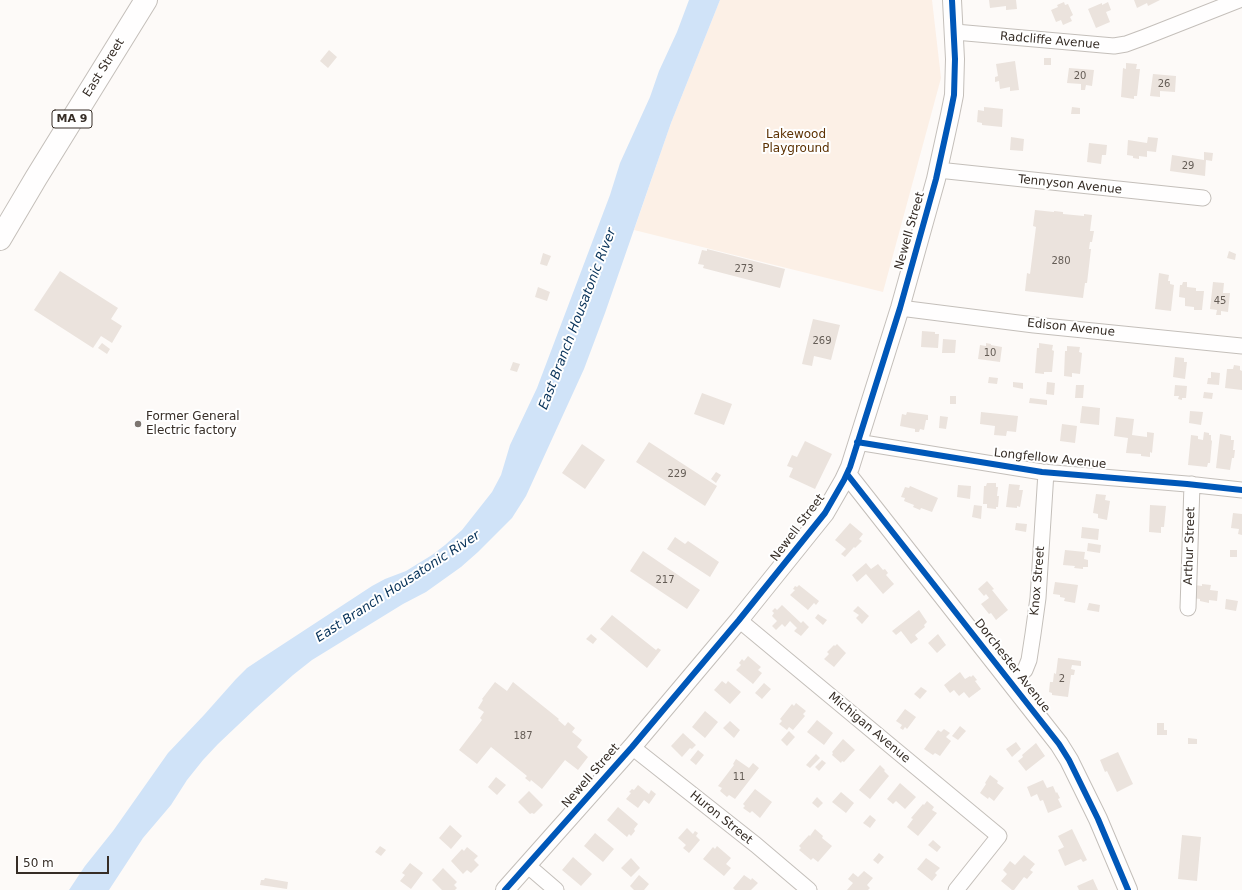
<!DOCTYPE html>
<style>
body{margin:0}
#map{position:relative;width:1242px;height:890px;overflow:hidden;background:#fdfaf8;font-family:"DejaVu Sans",sans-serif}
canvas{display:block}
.scale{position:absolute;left:16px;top:856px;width:93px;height:18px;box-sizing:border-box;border:2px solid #362d26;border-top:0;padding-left:5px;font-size:12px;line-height:14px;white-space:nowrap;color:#362d26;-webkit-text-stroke:3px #fff;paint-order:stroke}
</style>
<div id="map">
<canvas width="1242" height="890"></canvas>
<div class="scale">50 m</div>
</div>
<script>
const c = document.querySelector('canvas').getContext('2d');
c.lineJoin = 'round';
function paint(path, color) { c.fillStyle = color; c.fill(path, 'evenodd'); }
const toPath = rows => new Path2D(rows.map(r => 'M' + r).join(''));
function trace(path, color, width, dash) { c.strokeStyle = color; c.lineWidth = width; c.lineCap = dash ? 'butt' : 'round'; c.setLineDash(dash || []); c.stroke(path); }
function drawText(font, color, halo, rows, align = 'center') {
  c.font = font + ' "DejaVu Sans",sans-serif'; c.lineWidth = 4; c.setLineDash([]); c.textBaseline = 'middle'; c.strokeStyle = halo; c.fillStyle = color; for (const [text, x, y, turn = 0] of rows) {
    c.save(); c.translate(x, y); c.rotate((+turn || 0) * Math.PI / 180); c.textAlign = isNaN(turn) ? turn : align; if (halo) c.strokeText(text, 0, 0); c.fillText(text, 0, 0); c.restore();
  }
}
const green = toPath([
 [720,0,932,0,941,78,883,292,634,230,671,123]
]);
const water = toPath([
 [689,0,720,0,671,123,605,313,584,369,526,496,512,518,478,552,461,567,426,592,403,604,312,660,293,675,256,708,218,744,203,760,187,780,171,805,143,838,109,890,69,890,85,866,113,831,168,753,204,715,236,679,247,668,262,658,372,586,385,579,406,571,432,555,445,545,462,530,492,492,501,475,510,445,537,388,610,195,620,163,650,97,659,71,677,32]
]);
const building = toPath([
 [989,0,1016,0,1017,9,1006,10,1006,6,990,8],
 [1134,0,1160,0,1148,6,1147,3,1137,8],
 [1064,2,1065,5,1068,4,1073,15,1070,17,1072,21,1063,25,1061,20,1056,22,1051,10,1058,7,1057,5],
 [1108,2,1111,10,1106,12,1110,22,1096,28,1088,9,1102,3,1102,5],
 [329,50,337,57,328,68,320,61],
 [1044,58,1051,58,1051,65,1044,65],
 [1015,61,1019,90,1010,91,1010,87,1000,89,999,81,995,82,995,77,998,76,996,64],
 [1126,63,1137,64,1136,69,1140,69,1137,96,1134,96,1134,99,1121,97,1123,68,1126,69],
 [1069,68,1094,70,1092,86,1086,85,1085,90,1081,90,1081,84,1067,83],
 [1153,74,1176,76,1175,92,1160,91,1160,97,1150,96],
 [984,107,1003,109,1002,127,982,125,982,123,977,122,978,110,984,111],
 [1072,107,1080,108,1080,114,1071,114],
 [1011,137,1024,139,1023,151,1010,150],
 [1148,137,1158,138,1156,152,1147,151,1147,157,1139,156,1139,159,1133,158,1133,156,1127,155,1128,140,1147,143],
 [1089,143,1107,145,1106,155,1102,155,1101,164,1087,162],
 [1204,152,1213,153,1212,161,1206,160,1205,176,1170,171,1172,155,1204,160],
 [1035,210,1054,212,1054,211,1063,212,1063,214,1084,216,1084,214,1092,215,1090,231,1094,231,1092,242,1090,242,1089,249,1091,249,1087,283,1085,283,1083,298,1025,291,1027,273,1030,274,1036,227,1033,226],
 [707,249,785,269,780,288,703,268,704,265,698,264,702,250,707,251],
 [1229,251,1236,254,1235,260,1227,258],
 [543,253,551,256,547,266,540,264],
 [60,271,118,308,111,319,122,326,112,343,101,336,93,348,34,310],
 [1159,273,1169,275,1168,281,1170,281,1170,284,1174,285,1171,311,1155,309],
 [1183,282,1187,282,1187,287,1196,288,1196,291,1204,291,1202,310,1194,310,1194,307,1185,306,1185,298,1179,297,1180,285,1182,285],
 [1213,282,1224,283,1223,293,1230,293,1228,312,1221,311,1221,315,1216,315,1217,310,1210,309],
 [538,287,550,292,547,301,535,297],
 [813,319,840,325,831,360,814,356,812,366,802,364],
 [922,331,935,332,935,334,939,334,938,348,921,347],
 [943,339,956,340,955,353,942,353],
 [102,343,110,349,107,354,98,348],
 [986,343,991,344,991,345,1002,347,1000,362,978,359,980,345,986,346],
 [1039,343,1053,345,1052,350,1054,351,1052,372,1044,372,1044,374,1035,373,1037,348,1039,348],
 [1067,346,1080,347,1079,352,1082,353,1080,374,1072,373,1072,377,1064,376,1065,351,1067,351],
 [1175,357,1184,358,1184,362,1187,362,1185,379,1173,377],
 [513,362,520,364,517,372,510,370],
 [1234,365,1240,366,1240,370,1242,371,1242,390,1225,388,1227,369,1233,369],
 [1211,372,1220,373,1219,385,1207,384,1208,378,1211,378],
 [989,377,998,378,997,384,988,383],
 [1013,382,1023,383,1023,389,1013,387],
 [1047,382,1055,383,1054,395,1046,394],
 [1076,385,1084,385,1083,398,1075,398],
 [1175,385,1187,386,1186,398,1182,398,1182,400,1178,399,1179,396,1174,396],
 [1204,392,1213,393,1212,399,1203,398],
 [702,393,732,404,724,425,694,414],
 [950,396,956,396,956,404,950,404],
 [1030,398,1047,400,1047,405,1029,403],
 [1082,406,1100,408,1099,425,1080,423],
 [1190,411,1203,412,1201,425,1189,423],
 [907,412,928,415,928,420,926,420,924,430,920,429,919,432,915,432,915,429,900,426,902,414,906,415],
 [981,412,1018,416,1016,432,1007,431,1006,436,994,435,995,426,980,424],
 [940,416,948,417,946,429,939,428],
 [1116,417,1134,419,1132,435,1147,437,1147,432,1154,433,1152,453,1150,452,1150,457,1141,456,1141,454,1126,453,1128,438,1114,436],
 [1062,424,1077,426,1075,443,1060,441],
 [1204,432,1209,433,1209,435,1211,435,1211,440,1212,441,1210,463,1208,463,1207,467,1188,465,1191,435,1198,436,1198,439,1203,440],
 [1220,434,1231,436,1231,440,1234,440,1233,450,1235,450,1234,458,1232,458,1230,470,1216,468],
 [805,441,832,454,815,489,789,477,793,468,787,466,792,455,797,457],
 [649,442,717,486,705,506,636,462],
 [582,444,605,460,585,489,562,473],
 [716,472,721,475,716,483,711,479],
 [987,483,996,483,996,487,998,487,997,496,999,496,998,507,996,507,996,509,987,508,987,504,983,504,984,486,986,486],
 [1009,484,1020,485,1019,490,1023,490,1020,507,1017,506,1017,508,1006,507],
 [958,485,971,486,970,499,957,497],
 [910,486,938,498,932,512,921,508,920,510,913,507,914,505,904,501,905,498,901,497,905,487,909,488],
 [1096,494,1106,495,1105,500,1110,501,1107,520,1098,518,1098,514,1093,513],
 [974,505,982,506,981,519,972,517],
 [1150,505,1166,506,1164,527,1161,527,1161,533,1149,532],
 [1233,513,1242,514,1242,535,1238,534,1239,529,1231,528],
 [850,523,863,534,859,539,862,541,855,548,854,547,845,557,841,554,846,549,835,540],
 [1016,523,1027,524,1026,532,1015,530],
 [1082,527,1099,529,1098,540,1081,538],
 [675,537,685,544,688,541,719,562,710,577,667,549],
 [1088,543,1101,545,1100,553,1087,551],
 [1065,550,1085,552,1084,559,1088,560,1088,567,1083,567,1083,569,1074,568,1075,566,1063,565],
 [1230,550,1237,550,1237,557,1230,557],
 [643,551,700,590,687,609,630,571],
 [866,563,871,569,878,564,883,570,885,569,888,573,886,575,894,584,883,594,866,574,857,582,852,575],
 [987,581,994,589,992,590,1008,610,996,620,991,613,989,614,981,604,989,598,986,594,984,596,978,589],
 [1055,582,1078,585,1075,603,1064,601,1065,598,1060,597,1060,595,1053,594],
 [1202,584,1211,585,1210,590,1218,591,1217,601,1209,600,1209,603,1200,601,1200,599,1193,598,1195,585,1202,586],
 [799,585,819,601,816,605,814,603,808,610,790,595,795,590,793,589,795,586,797,587],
 [1226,599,1238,601,1236,611,1225,609],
 [1089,603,1100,605,1099,612,1087,610],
 [782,605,801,623,803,621,809,627,801,636,794,631,797,628,790,621,785,627,782,624,776,630,772,626,777,621,772,616,774,613,772,611,775,608,777,610],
 [858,606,869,616,862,624,856,618,859,615,853,611],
 [919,610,927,622,924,625,925,627,915,635,918,639,911,644,901,631,896,635,892,631],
 [818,614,827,620,823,625,815,618],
 [612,615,656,650,658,648,661,650,647,668,600,629],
 [591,634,597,639,593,644,586,639],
 [938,634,946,645,937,653,928,643],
 [837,644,846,653,834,667,824,659,829,654,827,652,834,645,835,646],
 [748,656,761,667,758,670,762,673,753,684,736,670,741,665,739,663,742,659,744,661],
 [1058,658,1081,661,1081,666,1072,665,1071,669,1075,670,1074,675,1071,675,1068,697,1052,695,1052,693,1049,692,1050,682,1053,682,1054,673,1056,674],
 [960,672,965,679,970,676,971,677,973,675,977,680,975,681,981,689,969,698,964,692,959,696,954,690,950,693,944,685],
 [722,681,726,684,728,681,741,692,730,704,714,690],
 [495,682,507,691,513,682,559,719,558,720,565,726,568,722,575,728,572,732,582,740,577,747,588,757,578,770,565,760,542,789,531,780,530,782,525,778,527,776,491,747,477,764,459,750,482,720,480,718,484,712,478,708,483,700,482,699],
 [764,683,771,689,762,699,755,693],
 [921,687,927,691,920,699,914,694],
 [796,703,806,711,803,714,805,716,793,730,789,727,787,730,779,724,782,721,780,719,792,704,794,706],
 [905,709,916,717,907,729,905,727,903,730,900,728,902,725,896,721],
 [705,711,718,722,705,738,692,727],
 [817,720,833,733,824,745,807,732],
 [730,721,740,730,734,738,723,728],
 [1157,723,1164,723,1164,730,1167,730,1167,735,1157,735],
 [960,726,966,731,958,740,952,736],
 [944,729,950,733,946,737,951,741,940,756,935,753,933,755,924,749,938,730,941,732],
 [789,731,795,737,787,746,781,740],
 [683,733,696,745,692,749,690,748,682,757,671,746],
 [1188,738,1197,739,1197,744,1188,744],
 [843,739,855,750,844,762,842,761,841,763,832,755,833,753,832,752],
 [1016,742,1021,749,1012,757,1006,749],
 [1036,743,1045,756,1026,771,1018,761,1023,757,1022,755],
 [698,750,704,755,696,765,690,760],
 [1118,752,1133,784,1117,792,1107,771,1105,772,1100,760],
 [816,754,820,758,810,768,806,765],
 [736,759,749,768,753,763,759,768,735,799,729,795,727,797,720,791,722,788,718,786,734,765,733,764],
 [822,760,826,763,819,771,815,767],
 [880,765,885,770,884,771,889,776,870,799,859,790],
 [990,775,998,781,997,783,1004,788,994,801,989,797,988,799,980,793,986,784,985,783],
 [496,777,506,785,497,795,488,787],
 [1043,780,1047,788,1053,786,1056,793,1057,792,1060,798,1058,799,1062,807,1048,813,1043,800,1040,801,1037,794,1031,797,1027,787],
 [900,783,916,797,905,809,896,801,893,804,887,799],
 [638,785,649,794,651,790,656,794,649,804,644,800,638,808,626,799,631,793,629,792,632,789,634,790],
 [755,789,772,802,760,818,752,811,750,813,743,808,745,806,743,804],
 [529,791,543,805,534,814,532,813,530,814,518,802],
 [841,792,854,803,846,813,832,802],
 [817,797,823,803,818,808,812,803],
 [927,801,934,807,932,810,937,813,918,836,907,827,913,819,911,818,923,804,924,805],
 [618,807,638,824,634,829,635,831,631,836,629,834,627,837,607,820],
 [870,815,876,820,870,828,863,823],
 [450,825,462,836,451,849,439,838],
 [687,828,693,834,695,831,698,833,696,836,700,840,689,853,683,848,686,845,678,838],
 [815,829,823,836,822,838,832,846,818,862,813,858,811,860,799,850,801,848,799,846,809,835,810,836],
 [1072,829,1087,860,1083,862,1081,859,1065,866,1058,850,1064,847,1058,836],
 [595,833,614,849,603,862,584,846],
 [1182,835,1201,837,1197,881,1178,879],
 [933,840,941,847,937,852,928,845],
 [380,846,386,850,381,856,375,852],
 [717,846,731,858,726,864,731,868,724,876,703,859,713,847,715,849],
 [467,847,478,856,474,860,479,865,471,873,467,870,463,874,451,861,462,849,464,851],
 [879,853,884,857,878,864,873,860],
 [1024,855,1035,864,1030,870,1033,872,1027,879,1024,877,1014,890,1012,890,1001,881,1007,874,1003,870,1010,861,1015,865],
 [573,857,592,874,581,886,562,870],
 [631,858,640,868,631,877,621,868],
 [926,858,940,868,935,873,937,875,932,881,917,869],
 [410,863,423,873,411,889,400,881,405,875,402,873],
 [443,868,457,882,454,885,457,888,455,890,442,890,432,880],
 [864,871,873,878,867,885,870,888,868,890,847,890,853,883,848,879,853,873,858,877],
 [639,875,649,884,644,890,634,890,630,886],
 [744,875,751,880,752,878,758,883,751,890,735,890,733,888],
 [265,878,288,882,287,889,260,885,261,880,264,880],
 [1093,879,1098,890,1079,890,1077,886]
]);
const minor = toPath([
 [955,32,1114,46,1126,44,1145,37,1239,0],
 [938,170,1203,198],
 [900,308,1034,325,1242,346],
 [857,442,1042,472,1187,484,1242,490],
 [1188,608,1192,484],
 [739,620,999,836,956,890],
 [1011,681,1025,670,1029,660,1033,634,1038,598,1046,472],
 [632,747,756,845,809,890],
 [527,865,556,890]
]);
const tertiary = toPath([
 [847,474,1059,744,1069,760,1098,819,1128,890],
 [505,890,632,747,739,620,825,513,844,480,850,467,900,308,936,179,950,115,954,95,955,59,952,0]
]);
const trunk = toPath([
 [0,239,36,178,146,0]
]);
const cycleway = toPath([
 [857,442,1042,472,1187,484,1242,490],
 [847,474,1059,744,1069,760,1098,819,1128,890],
 [505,890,632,747,739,620,825,513,844,480,850,467,900,308,936,179,950,115,954,95,955,59,952,0]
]);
const markers = [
 [138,424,4,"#7c7570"]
];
const numberNames = [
 ["20",1080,76],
 ["26",1164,84],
 ["29",1188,166],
 ["280",1061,261],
 ["273",744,269],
 ["45",1220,301],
 ["269",822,341],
 ["10",990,353],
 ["229",677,474],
 ["217",665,580],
 ["2",1062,679],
 ["187",523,736],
 ["11",739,777]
];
const shields = [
 [72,119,40]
];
const shieldNames = [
 ["MA 9",72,119]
];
const streetNames = [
 ["Radcliffe Avenue",1050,41,5],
 ["East Street",104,68,-58],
 ["Tennyson Avenue",1070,185,6],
 ["Newell Street",910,231,-74],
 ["Edison Avenue",1071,328,6],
 ["Longfellow Avenue",1050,459,6],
 ["Newell Street",798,528,-53],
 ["Arthur Street",1190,546,-88],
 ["Knox Street",1038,581,-85],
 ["Dorchester Avenue",1012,666,52],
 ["Michigan Avenue",869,728,40],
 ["Newell Street",591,776,-49],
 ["Huron Street",721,818,39]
];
const parkNames = [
 ["Lakewood",796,135],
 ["Playground",796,149]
];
const poiNames = [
 ["Former General",146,417],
 ["Electric factory",146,431]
];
const waterNames = [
 ["East Branch Housatonic River",578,319,-69],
 ["East Branch Housatonic River",398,587,-33]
];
paint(green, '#fcf0e6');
paint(water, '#d0e3f8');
paint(building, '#ebe3dd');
trace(minor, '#c4bfba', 17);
trace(tertiary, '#c4bfba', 20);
trace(trunk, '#c4bfba', 24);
trace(minor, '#fffefe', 15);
trace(tertiary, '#fffefe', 18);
trace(trunk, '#fffefe', 22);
trace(cycleway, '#0057b8', 6);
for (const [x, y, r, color] of markers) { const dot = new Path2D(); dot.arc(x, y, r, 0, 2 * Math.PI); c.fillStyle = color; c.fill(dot); trace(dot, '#fff', 1.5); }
drawText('10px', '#645c55', null, numberNames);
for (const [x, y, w] of shields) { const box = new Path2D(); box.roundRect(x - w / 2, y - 9, w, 18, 3); c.fillStyle = '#fff'; c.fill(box); trace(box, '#362d26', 1); }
drawText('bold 11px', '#362d26', null, shieldNames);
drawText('12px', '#362d26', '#fff', streetNames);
drawText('12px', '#5d3203', '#fff', parkNames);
drawText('12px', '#362d26', '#fff', poiNames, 'left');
drawText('italic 13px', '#073259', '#fff', waterNames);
</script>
